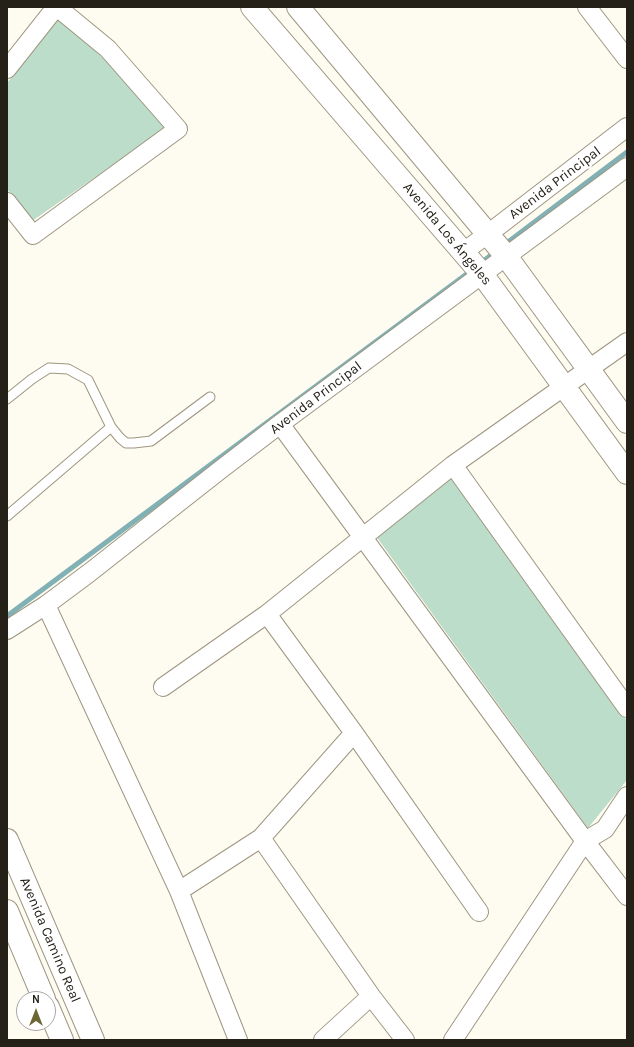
<!DOCTYPE html>
<meta charset="utf-8">
<style>
body{margin:0}
#map{position:relative;width:634px;height:1047px;overflow:hidden;background:#fefbf1;font-family:Karla,sans-serif}
canvas{display:block}
.frame{position:absolute;inset:0;border:8px solid #252119;pointer-events:none}
.north{position:absolute;left:16px;top:991px;width:40px;height:40px;box-sizing:border-box;background:#fff;border:1px solid #a8a6a3;border-radius:50%;rotate:0deg;font-size:11px;font-weight:700;line-height:16px;text-align:center;color:#252119}
.north::after{content:'';display:block;margin:auto;width:14px;height:18px;background:#6d6734;clip-path:polygon(50% 0,100% 100%,50% 72%,0 100%)}
</style>
<div id="map">
<canvas width="634" height="1047"></canvas>
<div class="frame"></div>
<div class="north">N</div>
</div>
<script>
const c = document.querySelector('canvas').getContext('2d');
c.lineJoin = 'round';
function paint(path, color) { c.fillStyle = color; c.fill(path, 'evenodd'); }
const toPath = rows => new Path2D(rows.map(r => 'M' + r).join(''));
function trace(path, color, width, dash) { c.strokeStyle = color; c.lineWidth = width; c.lineCap = dash ? 'butt' : 'round'; c.setLineDash(dash || []); c.stroke(path); }
function drawText(font, color, halo, rows, align = 'center') {
  c.font = font + ' Karla,sans-serif'; c.lineWidth = 4; c.setLineDash([]); c.textBaseline = 'middle'; c.strokeStyle = halo; c.fillStyle = color; for (const [text, x, y, turn = 0] of rows) {
    c.save(); c.translate(x, y); c.rotate((+turn || 0) * Math.PI / 180); c.textAlign = isNaN(turn) ? turn : align; if (halo) c.strokeText(text, 0, 0); c.fillText(text, 0, 0); c.restore();
  }
}
const green = toPath([
 [59,17,106,61,166,128,32,221,7,189,7,83],
 [452,477,627,721,627,780,588,828,373,532]
]);
const stream = toPath([
 [504,245,627,152],
 [480,264,496,251],
 [7,616,472,270]
]);
const service = toPath([
 [7,399,32,379,49,368,68,369,88,380,111,427,120,438,126,443,134,443,151,441,210,397],
 [7,516,111,427]
]);
const minor = toPath([
 [587,7,627,59],
 [7,69,56,7],
 [7,202,33,235,178,129,108,49,57,7],
 [463,252,488,234,627,127],
 [280,424,585,841,627,896],
 [453,465,627,708],
 [46,605,179,891,238,1040],
 [267,614,354,733,479,912],
 [7,630,46,605,89,573,220,470,280,424,627,167],
 [163,687,267,614,453,465,627,342],
 [261,838,371,996,405,1040],
 [179,891,261,838,354,733],
 [323,1040,371,996],
 [453,1040,585,841,605,829,627,796]
]);
const tertiary = toPath([
 [252,7,482,274,627,473],
 [298,7,506,256,627,422]
]);
const secondary = toPath([
 [7,840,93,1040],
 [7,911,44,999],
 [48,1007,62,1040]
]);
const streetNames = [
 ["Avenida Principal",555,183,-37],
 ["Avenida Los Ángeles",447,234,50],
 ["Avenida Principal",316,398,-37],
 ["Avenida Camino Real",50,940,67]
];
paint(green, '#bbddc9');
trace(stream, '#82b1b5', 5);
trace(service, '#9e9680', 11);
trace(minor, '#9e9680', 20);
trace(tertiary, '#9e9680', 24);
trace(secondary, '#9e9680', 24);
trace(service, '#fff', 9);
trace(minor, '#fff', 18);
trace(tertiary, '#fff', 22);
trace(secondary, '#fff', 22);
drawText('14px', '#252119', '#fff', streetNames);
</script>
